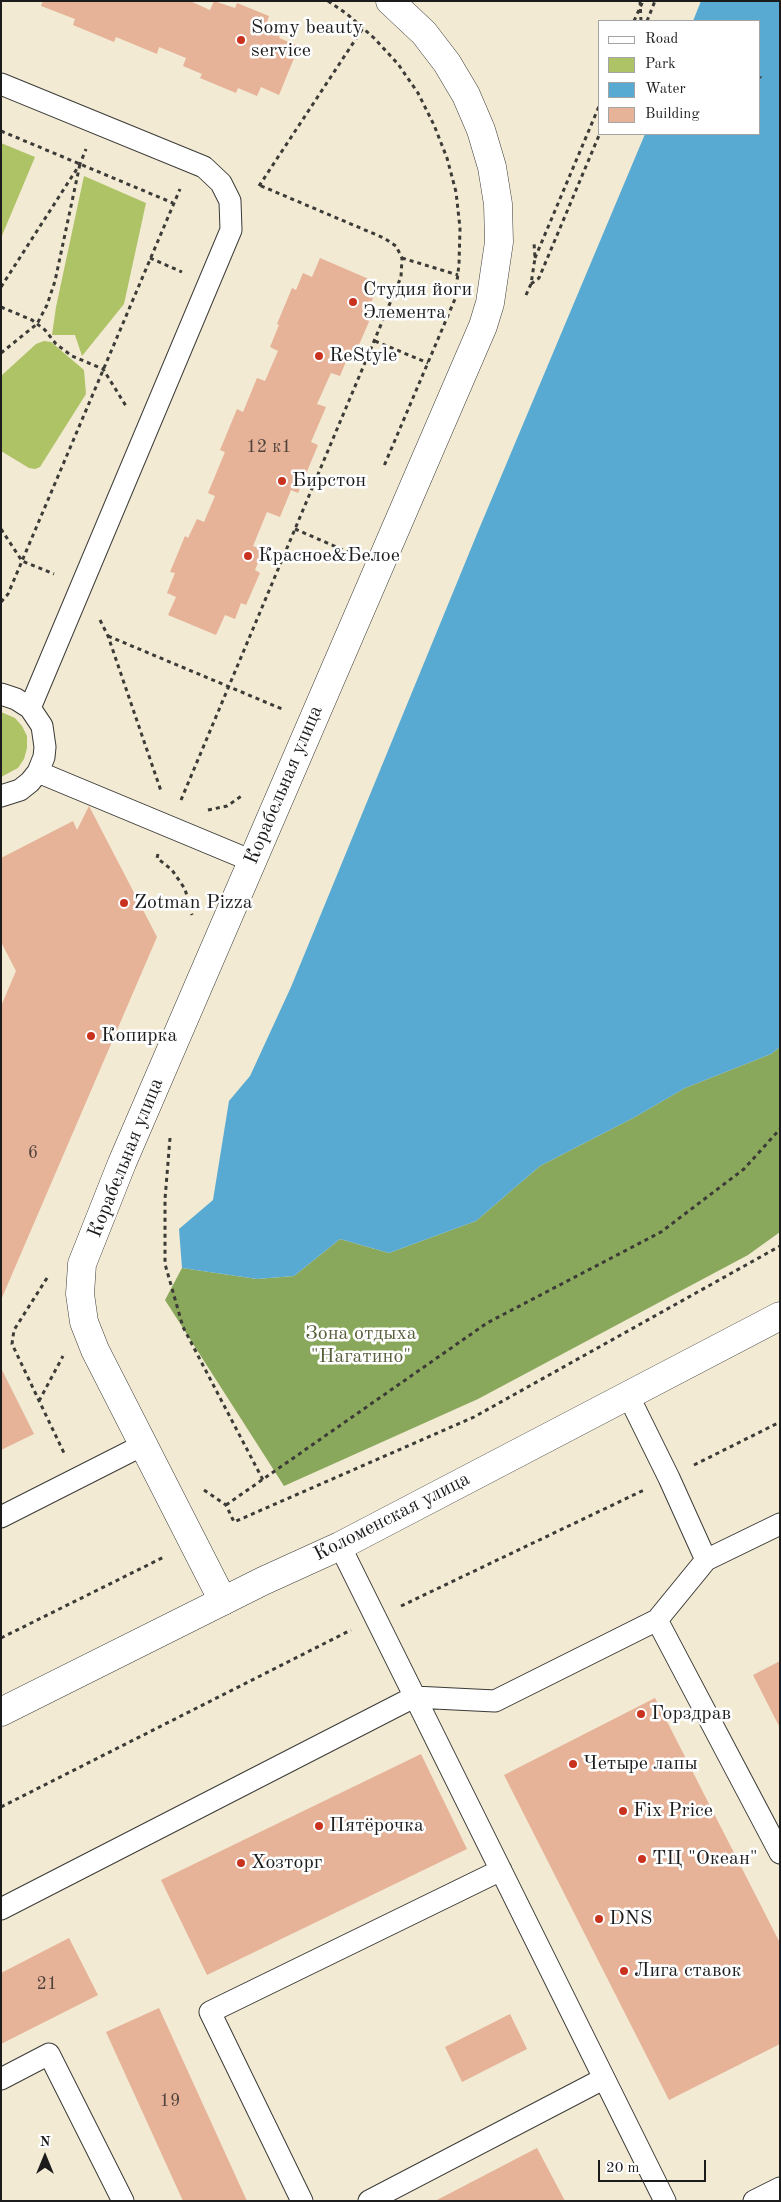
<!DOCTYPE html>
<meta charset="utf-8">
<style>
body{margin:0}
#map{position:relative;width:781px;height:2202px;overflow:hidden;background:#f2ead3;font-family:"Old Standard TT",serif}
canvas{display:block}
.frame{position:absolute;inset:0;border:2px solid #1c1c1c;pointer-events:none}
.legend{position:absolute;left:598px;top:20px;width:162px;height:115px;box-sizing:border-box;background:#fff;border:1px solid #a4a4a4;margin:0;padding:6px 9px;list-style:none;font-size:15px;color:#1c1c1c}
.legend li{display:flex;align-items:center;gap:10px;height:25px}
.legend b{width:25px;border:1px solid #a4a4a4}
.north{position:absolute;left:20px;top:2132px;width:50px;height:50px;-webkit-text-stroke:4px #fff;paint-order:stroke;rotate:0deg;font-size:14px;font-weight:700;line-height:20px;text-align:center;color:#1c1c1c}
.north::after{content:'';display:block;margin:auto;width:18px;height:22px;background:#1c1c1c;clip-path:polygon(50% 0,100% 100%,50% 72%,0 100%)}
.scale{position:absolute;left:598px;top:2160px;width:108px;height:22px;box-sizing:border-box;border:2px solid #1c1c1c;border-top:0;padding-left:6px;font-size:15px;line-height:18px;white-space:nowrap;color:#1c1c1c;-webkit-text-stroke:4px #fff;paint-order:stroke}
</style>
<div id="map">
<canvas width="781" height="2202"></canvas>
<div class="frame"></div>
<ul class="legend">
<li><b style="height:6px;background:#fff"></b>Road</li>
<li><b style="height:14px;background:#aec266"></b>Park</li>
<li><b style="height:14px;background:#58aad3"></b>Water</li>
<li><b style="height:14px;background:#e6b298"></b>Building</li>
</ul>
<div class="north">N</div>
<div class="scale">20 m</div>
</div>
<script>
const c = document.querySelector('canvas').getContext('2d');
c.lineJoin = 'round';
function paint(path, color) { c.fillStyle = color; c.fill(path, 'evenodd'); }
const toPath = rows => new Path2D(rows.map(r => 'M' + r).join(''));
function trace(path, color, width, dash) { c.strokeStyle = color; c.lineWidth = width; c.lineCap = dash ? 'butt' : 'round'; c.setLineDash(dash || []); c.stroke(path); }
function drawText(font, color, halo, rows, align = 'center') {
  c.font = font + ' "Old Standard TT",serif'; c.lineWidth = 5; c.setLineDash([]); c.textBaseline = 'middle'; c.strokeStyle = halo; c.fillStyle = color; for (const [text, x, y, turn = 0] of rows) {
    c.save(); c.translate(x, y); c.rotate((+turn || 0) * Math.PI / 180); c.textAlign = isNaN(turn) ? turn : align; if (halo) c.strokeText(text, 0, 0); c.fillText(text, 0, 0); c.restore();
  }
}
const green = toPath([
 [1,143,35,157,1,238],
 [84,176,146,203,124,304,82,356,75,335,52,335,56,307],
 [44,341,51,342,84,370,86,394,40,467,35,469,29,468,1,451,1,376,36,344],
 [1,712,15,718,22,726,27,736,27,748,24,759,18,768,1,777]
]);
const forest = toPath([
 [780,1047,780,1232,748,1255,478,1399,284,1486,165,1300,182,1268,257,1279,294,1276,340,1239,389,1253,476,1221,540,1166,635,1117,685,1088,771,1054]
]);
const water = toPath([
 [701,1,780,1,780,1047,771,1054,685,1088,635,1117,540,1166,476,1221,389,1253,340,1239,294,1276,257,1279,182,1268,179,1229,213,1200,229,1101,250,1076,291,987,479,529,645,134,760,134,760,21,693,21]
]);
const building = toPath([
 [43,1,190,1,210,10,214,1,235,8,237,3,269,16,267,22,283,28,279,38,299,46,279,95,261,87,257,96,238,88,236,93,200,78,202,74,183,66,186,58,159,47,157,54,116,37,114,42,73,25,75,19,41,6],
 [320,258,371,280,365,295,373,298,366,314,371,317,352,361,347,359,340,376,331,373,317,404,326,407,311,442,318,445,298,493,291,490,280,517,267,512,253,546,263,550,255,570,260,573,246,605,241,603,235,619,225,615,216,635,168,615,176,597,167,593,175,573,170,572,185,536,188,538,197,519,204,522,215,496,208,493,225,452,220,450,237,409,243,412,257,378,265,381,278,351,270,347,279,325,277,324,292,288,296,290,303,273,312,277],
 [89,806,157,937,1,1300,1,1006,16,971,1,942,1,858,73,821,77,830],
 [1,1368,34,1434,1,1450],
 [780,1661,780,1728,753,1675],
 [655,1698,780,1943,780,2044,669,2100,504,1775],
 [421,1754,467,1849,207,1975,161,1880],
 [69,1938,98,1995,1,2044,1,1973],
 [159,2008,180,2054,247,2201,183,2201,106,2032],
 [510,2014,527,2049,462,2082,445,2047],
 [537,2148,565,2201,435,2201]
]);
const path = toPath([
 [328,1,347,14,374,38,398,64,418,93,434,125,447,158,456,192,460,228,459,264,455,299,384,466],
 [640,1,641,21],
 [634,21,643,1],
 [647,21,655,1],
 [760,77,761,78],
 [1,131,173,203],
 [259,186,363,28],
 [150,258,182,272],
 [402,258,458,275],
 [535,258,600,104],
 [531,284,539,278,600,133],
 [1,287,80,164,86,149],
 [526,295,531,284,535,258,534,243],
 [1,307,32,320,45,330,56,344,72,356,103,369,126,406],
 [375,341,428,363],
 [1,353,37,324,47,305,55,281,80,164],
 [1,529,22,561,54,574],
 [295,529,348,552],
 [1,602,8,594,180,189],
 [100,620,108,636,161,791],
 [108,636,282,709],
 [181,800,401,277,402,258,396,246,384,238,259,185],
 [208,810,227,806,243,795],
 [158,854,157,858,172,870,185,889,192,915],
 [170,1138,165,1199,165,1264,183,1327,263,1480],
 [47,1278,14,1330,12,1344,64,1453],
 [39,1401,63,1356],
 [694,1465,780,1422],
 [204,1490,226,1505,234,1522,474,1417,780,1246],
 [226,1505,487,1323,661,1232,744,1169,780,1129],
 [401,1606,644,1490],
 [1,1638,164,1557],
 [1,1807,351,1630]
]);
const service = toPath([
 [1,84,204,167,221,183,230,201,231,230,30,708],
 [1,694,16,699,30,708,42,726,45,747,44,757,38,772,30,782,20,790,1,796],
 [38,772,252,861],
 [628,1395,669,1478,706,1560],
 [1,1517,143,1445],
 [340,1546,665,2201],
 [657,1620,780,1853],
 [1,1909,414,1697,495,1701,657,1620,706,1560,780,1524],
 [1,2079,49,2054,123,2201],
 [302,2201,210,2012,501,1870],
 [369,2201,603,2079],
 [754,2201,780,2188]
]);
const minor = toPath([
 [223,1601,95,1350,84,1322,80,1294,82,1264,122,1163,483,326,490,303,499,242,498,204,492,167,481,130,466,95,447,63,424,33,390,1]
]);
const tertiary = toPath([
 [1,1712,263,1581,340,1546,780,1316]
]);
const markers = [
 [241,40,5,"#c8321e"],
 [353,302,5,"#c8321e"],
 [319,356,5,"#c8321e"],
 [282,481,5,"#c8321e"],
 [248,556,5,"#c8321e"],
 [124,903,5,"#c8321e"],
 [91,1036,5,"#c8321e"],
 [641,1714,5,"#c8321e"],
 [573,1764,5,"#c8321e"],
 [623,1811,5,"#c8321e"],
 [319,1826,5,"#c8321e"],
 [642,1859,5,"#c8321e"],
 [241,1863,5,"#c8321e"],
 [599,1919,5,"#c8321e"],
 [624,1971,5,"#c8321e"]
];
const numberNames = [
 ["12 к1",269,447],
 ["6",33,1153],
 ["21",47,1984],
 ["19",170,2101]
];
const poiNames = [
 ["Somy beauty",251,28],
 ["service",251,51],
 ["Студия йоги",363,290],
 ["Элемента",363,313],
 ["ReStyle",329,356],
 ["Бирстон",292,481],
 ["Красное&Белое",258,556],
 ["Zotman Pizza",134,903],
 ["Копирка",101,1036],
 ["Горздрав",651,1714],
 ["Четыре лапы",583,1764],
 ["Fix Price",633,1811],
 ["Пятёрочка",329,1826],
 ["ТЦ \"Океан\"",652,1859],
 ["Хозторг",251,1863],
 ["DNS",609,1919],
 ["Лига ставок",634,1971]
];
const streetNames = [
 ["Корабельная улица",284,785,-67],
 ["Корабельная улица",126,1158,-68],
 ["Коломенская улица",392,1517,-27]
];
const parkNames = [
 ["Зона отдыха",361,1334],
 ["\"Нагатино\"",361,1357]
];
paint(green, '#aec266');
paint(forest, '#8aa85b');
paint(water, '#58aad3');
paint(building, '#e6b298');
trace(service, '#3c3b37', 23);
trace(minor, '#3c3b37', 29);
trace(tertiary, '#3c3b37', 29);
trace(path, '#3c3b37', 3, [4, 4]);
trace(service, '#fff', 21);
trace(minor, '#fff', 28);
trace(tertiary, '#fff', 28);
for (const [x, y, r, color] of markers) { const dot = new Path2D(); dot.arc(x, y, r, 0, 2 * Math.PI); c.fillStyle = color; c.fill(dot); trace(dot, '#fff', 2); }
drawText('18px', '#4e423b', null, numberNames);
drawText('20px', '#1c1c1c', '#fff', poiNames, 'left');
drawText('20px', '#1c1c1c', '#fff', streetNames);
drawText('20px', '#565e3a', '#fff', parkNames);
</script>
